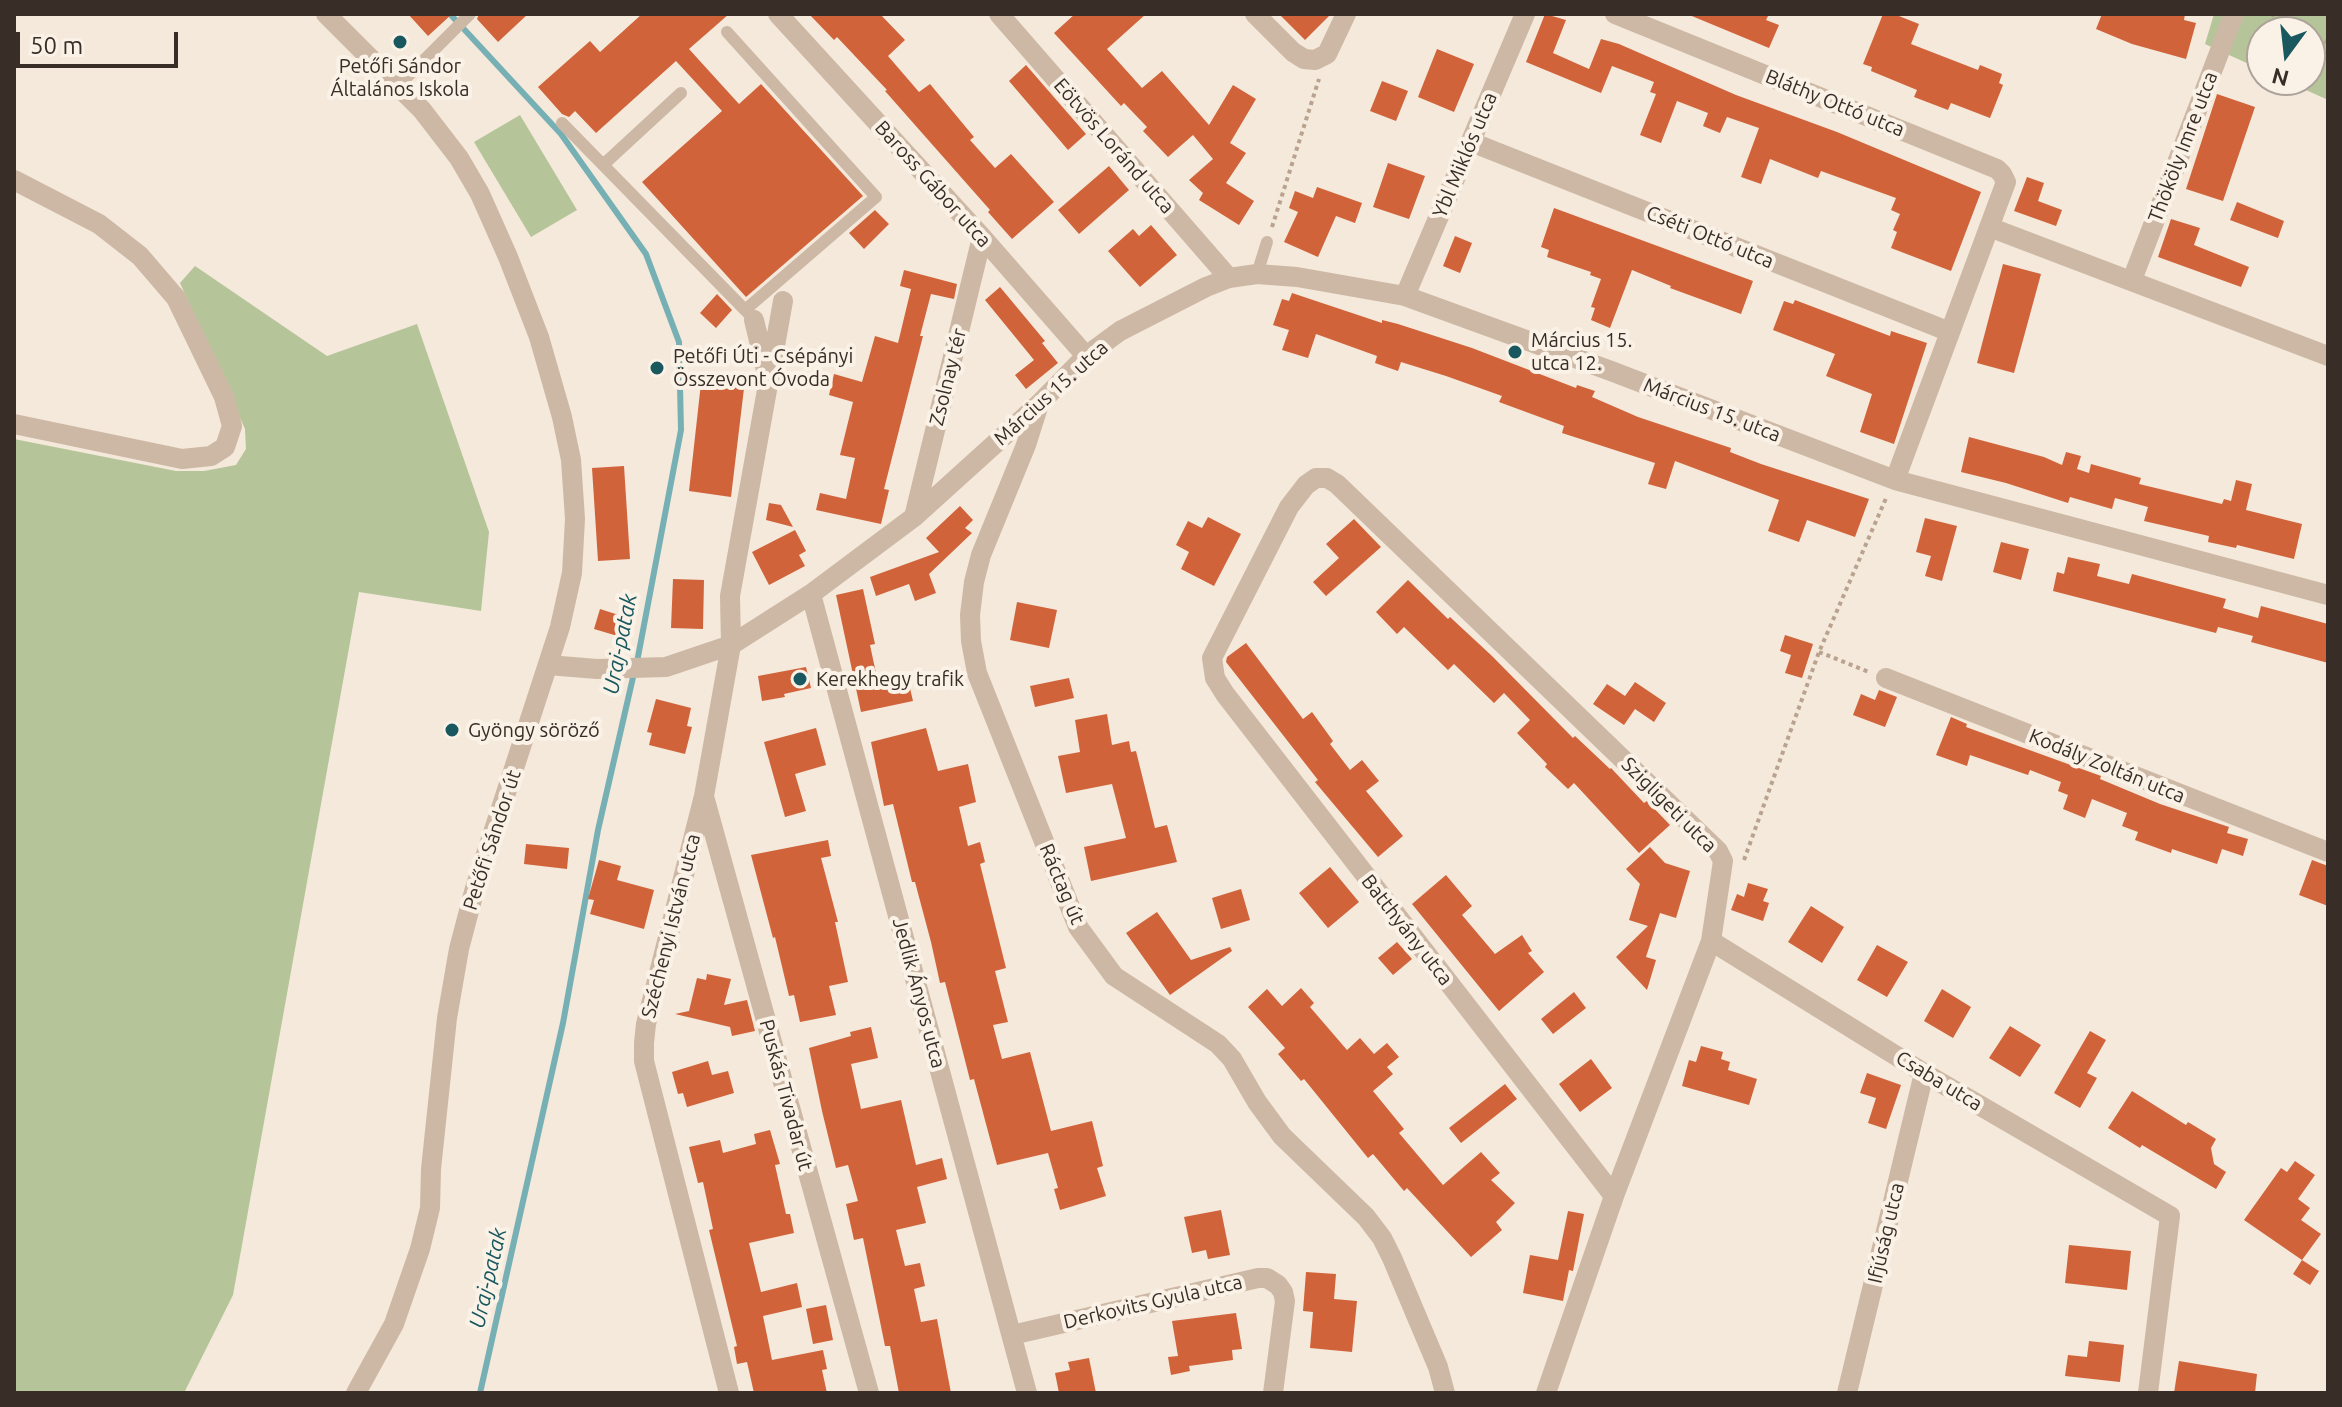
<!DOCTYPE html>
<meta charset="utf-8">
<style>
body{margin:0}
#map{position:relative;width:2342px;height:1407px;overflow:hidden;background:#f4e9da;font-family:Ubuntu,sans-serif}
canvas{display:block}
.frame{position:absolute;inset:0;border:16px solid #382d27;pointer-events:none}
.north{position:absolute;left:2246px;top:16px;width:80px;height:80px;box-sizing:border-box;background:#fbf2e7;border:2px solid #ada39a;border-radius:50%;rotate:195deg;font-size:22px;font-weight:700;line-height:32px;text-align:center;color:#382d27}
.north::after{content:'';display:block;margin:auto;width:28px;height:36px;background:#18585e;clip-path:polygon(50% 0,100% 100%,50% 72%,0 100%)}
.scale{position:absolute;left:16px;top:32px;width:162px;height:36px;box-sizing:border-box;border:4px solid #382d27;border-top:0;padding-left:10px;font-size:24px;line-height:28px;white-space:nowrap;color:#382d27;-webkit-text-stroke:6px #fbf2e7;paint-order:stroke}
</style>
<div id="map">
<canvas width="2342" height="1407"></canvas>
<div class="frame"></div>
<div class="north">N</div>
<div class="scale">50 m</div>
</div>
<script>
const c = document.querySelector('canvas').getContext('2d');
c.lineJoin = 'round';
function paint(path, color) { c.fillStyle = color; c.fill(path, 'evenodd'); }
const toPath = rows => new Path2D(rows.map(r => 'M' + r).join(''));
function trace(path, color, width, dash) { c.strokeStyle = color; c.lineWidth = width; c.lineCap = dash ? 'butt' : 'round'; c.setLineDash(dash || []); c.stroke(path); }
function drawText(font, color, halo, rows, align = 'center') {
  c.font = font + ' Ubuntu,sans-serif'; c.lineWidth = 8; c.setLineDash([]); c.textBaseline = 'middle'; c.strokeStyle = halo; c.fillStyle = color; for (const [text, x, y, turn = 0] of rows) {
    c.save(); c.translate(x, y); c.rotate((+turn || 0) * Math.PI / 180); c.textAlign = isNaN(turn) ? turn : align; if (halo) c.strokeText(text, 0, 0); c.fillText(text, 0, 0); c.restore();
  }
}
const green = toPath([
 [2214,14,2328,14,2328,100,2284,80,2310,80,2310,32,2262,32,2262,70,2205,44],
 [520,115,577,210,531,237,474,142],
 [195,266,327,356,417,324,489,532,481,611,359,592,233,1295,184,1393,14,1393,14,439,176,471,204,471,236,465,246,449,245,429,180,283]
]);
const stream = toPath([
 [450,14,561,134,646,254,679,342,681,430,637,662],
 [480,1393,563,1023,598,830,634,673]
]);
const building = toPath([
 [408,14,452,14,428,36],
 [479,14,528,14,498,42,477,19],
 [642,14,729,14,689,49,739,104,761,84,863,196,746,297,642,182,722,111,676,61,596,133,575,111,569,117,562,114,538,87,590,41,600,52],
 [809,14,880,14,905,40,888,56,919,92,930,84,974,137,970,140,995,168,1011,154,1054,202,1012,239,988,212,990,210,885,91,887,90,837,37,834,40],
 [1075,14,1146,14,1107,49,1142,88,1162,71,1209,125,1233,85,1256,99,1230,143,1246,153,1226,183,1254,201,1239,225,1199,200,1203,193,1189,180,1213,159,1193,135,1168,157,1143,131,1147,127,1124,103,1121,106,1054,33],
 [1279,14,1331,14,1305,40],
 [1545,14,1566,20,1553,53,1589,69,1601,39,1619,44,1736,95,1837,132,1981,192,1951,271,1891,248,1897,232,1893,230,1900,214,1891,210,1896,198,1821,171,1818,178,1770,159,1761,184,1741,177,1759,128,1727,117,1720,133,1703,126,1708,113,1677,101,1661,143,1640,135,1656,94,1650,92,1654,82,1612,66,1601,93,1526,62],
 [1687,14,1769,14,1766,20,1779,25,1769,48],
 [1883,14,1894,14,1919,24,1911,44,1978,70,1980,65,2002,74,1999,83,2003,85,1990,118,1951,103,1948,110,1914,97,1917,90,1871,71,1872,67,1863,64],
 [2102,14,2185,14,2184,20,2196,23,2186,59,2132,44,2096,29],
 [1437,49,1474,64,1454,112,1418,97],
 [1026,65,1086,134,1068,150,1009,81],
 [1382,81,1408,91,1396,121,1370,111],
 [2217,94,2255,107,2223,201,2186,189],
 [1388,163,1425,176,1409,219,1373,207],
 [1109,166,1129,190,1079,234,1058,210],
 [2027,177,2044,183,2038,201,2062,210,2056,226,2014,211],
 [1317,187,1362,203,1355,223,1336,216,1318,257,1284,242,1298,212,1289,208,1295,191,1313,198],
 [2237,202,2284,221,2278,238,2230,220],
 [1554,208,1753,281,1741,314,1670,288,1671,286,1632,270,1610,328,1591,320,1595,308,1591,307,1601,279,1590,275,1591,272,1547,257,1549,250,1541,247],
 [875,210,889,224,864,249,849,233],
 [2171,219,2200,228,2194,245,2249,267,2241,287,2158,257],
 [1151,225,1177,255,1140,287,1108,251,1133,229,1139,236],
 [1455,236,1472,243,1460,273,1443,266],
 [2003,264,2041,274,2014,373,1977,363],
 [904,270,957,284,954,299,931,294,920,336,923,336,884,489,889,490,881,524,816,510,820,493,846,499,855,458,840,455,853,402,829,395,834,374,862,382,875,336,898,343,911,289,900,286],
 [1000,287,1045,341,1042,343,1058,363,1026,389,1015,375,1034,360,985,300],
 [1292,293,1382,323,1382,320,1398,324,1472,348,1576,388,1577,385,1595,391,1592,397,1638,417,1731,448,1730,452,1761,464,1869,499,1855,537,1807,520,1799,542,1768,531,1779,500,1675,461,1666,489,1648,484,1655,463,1562,433,1564,426,1499,402,1502,396,1446,376,1401,362,1398,371,1375,363,1377,356,1316,334,1308,358,1282,350,1289,330,1273,325,1282,299,1289,301],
 [717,294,732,310,716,328,700,313],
 [1795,300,1890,336,1891,331,1927,343,1894,444,1860,432,1872,394,1826,376,1835,354,1773,330,1784,301,1793,304],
 [702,374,745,380,731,497,689,491],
 [1969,437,2044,457,2062,465,2066,452,2081,456,2077,469,2089,473,2091,464,2141,478,2139,484,2222,504,2224,499,2231,501,2236,480,2252,484,2246,510,2302,524,2294,559,2237,545,2236,548,2208,542,2209,536,2144,521,2148,507,2115,498,2112,509,2070,497,2068,503,2006,483,1961,472],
 [624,466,630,559,598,561,592,468],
 [769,503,781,505,793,527,766,520],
 [960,506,973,520,965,528,972,533,929,574,936,593,915,601,909,584,876,596,870,577,939,552,926,538],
 [1208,517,1241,534,1214,586,1181,569,1189,552,1176,545,1188,521,1202,528],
 [1925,518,1957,526,1942,581,1925,576,1931,556,1916,552],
 [1354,519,1381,547,1326,596,1313,582,1339,558,1326,544],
 [795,530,806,551,799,555,805,566,769,585,752,552],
 [2001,542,2029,549,2021,580,1993,572],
 [2068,557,2100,564,2097,576,2129,584,2132,574,2226,599,2223,608,2258,618,2261,606,2328,624,2328,663,2251,642,2253,636,2218,627,2216,633,2053,591,2057,572,2064,574],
 [673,579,704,580,703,629,671,628],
 [1408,580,1448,619,1450,617,1492,656,1573,738,1575,736,1610,769,1611,768,1644,803,1647,801,1670,825,1639,853,1574,783,1568,789,1545,767,1547,764,1517,733,1530,720,1504,693,1494,703,1454,664,1448,670,1404,627,1397,634,1376,612],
 [863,589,875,644,870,645,877,678,888,676,891,688,909,684,913,701,861,712,836,595],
 [1017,602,1057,610,1049,648,1010,640],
 [600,609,628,618,621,637,594,629],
 [1785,635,1813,644,1802,678,1785,673,1791,655,1780,651],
 [1246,643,1303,719,1312,712,1333,741,1330,744,1350,770,1362,760,1379,781,1366,791,1403,836,1378,857,1315,782,1318,780,1226,662,1227,657],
 [806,667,811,688,784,694,785,697,762,701,758,676],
 [1069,678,1074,698,1035,707,1030,686],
 [1635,682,1666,703,1654,722,1635,709,1624,725,1593,704,1607,684,1625,696],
 [1879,690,1897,697,1885,727,1853,715,1861,694,1875,700],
 [656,699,691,708,687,726,692,727,685,754,649,745,652,733,647,732],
 [1107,714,1112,745,1129,741,1131,752,1136,751,1155,828,1167,825,1177,862,1091,881,1084,847,1126,838,1112,784,1066,793,1058,756,1080,752,1075,720],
 [1951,717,1967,724,1966,727,2101,776,2100,779,2160,804,2229,827,2227,833,2248,839,2243,856,2222,849,2217,864,2172,849,2171,853,2135,840,2138,832,2122,826,2127,813,2092,799,2085,818,2063,809,2068,795,2058,791,2061,782,2030,770,2028,775,1970,755,1967,766,1936,755],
 [816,728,826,765,795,774,806,811,785,817,764,742],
 [926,728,938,771,968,764,976,802,959,807,968,846,980,842,985,862,980,864,1006,968,995,971,1008,1022,993,1025,1002,1059,1030,1052,1051,1131,1092,1121,1103,1166,1097,1168,1106,1196,1060,1210,1054,1189,1058,1188,1048,1153,997,1165,974,1079,970,1080,945,982,940,983,931,942,915,882,912,882,893,804,884,806,871,742],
 [828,840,831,856,821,858,838,922,835,922,848,982,829,986,836,1015,800,1022,794,995,789,996,775,937,773,938,751,855],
 [526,844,569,848,567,869,524,864],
 [1650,847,1665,863,1690,871,1676,918,1660,913,1646,957,1656,960,1647,990,1616,957,1648,926,1629,920,1640,884,1626,869],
 [599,860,621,866,617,880,654,890,644,929,590,914,594,900,588,899],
 [2312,860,2328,866,2328,906,2299,895],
 [1330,867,1359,902,1328,928,1299,893],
 [1446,875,1472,906,1462,915,1495,954,1522,935,1532,951,1528,953,1544,972,1499,1011,1412,904],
 [1748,883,1768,889,1763,901,1769,903,1763,921,1731,910,1737,894,1744,897],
 [1241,889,1250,920,1221,929,1212,898],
 [1811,906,1844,927,1822,963,1788,942],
 [1157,912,1191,960,1230,947,1232,951,1170,995,1126,933],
 [1397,942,1412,959,1393,975,1378,958],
 [1877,945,1908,962,1887,997,1857,980],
 [707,974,731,979,724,1005,747,1000,755,1031,732,1036,730,1027,675,1014,689,1011,697,978,706,980],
 [1301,988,1314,1003,1310,1007,1347,1050,1360,1038,1374,1054,1387,1043,1399,1057,1387,1067,1393,1074,1373,1091,1404,1129,1399,1133,1443,1185,1481,1152,1500,1173,1491,1180,1515,1203,1496,1222,1502,1230,1471,1257,1407,1188,1404,1191,1373,1154,1368,1158,1304,1079,1301,1081,1278,1054,1285,1048,1248,1007,1267,989,1282,1006],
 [1942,989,1971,1007,1953,1038,1924,1021],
 [1574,992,1586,1008,1553,1034,1541,1019],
 [2010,1026,2041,1045,2020,1077,1989,1058],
 [871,1027,878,1058,851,1064,861,1109,901,1100,916,1165,942,1158,947,1179,917,1187,926,1223,896,1230,905,1266,920,1263,925,1286,914,1289,921,1322,937,1319,951,1393,899,1393,890,1346,885,1346,863,1238,854,1240,846,1204,858,1201,848,1165,836,1168,822,1111,809,1048,851,1036,850,1032],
 [2090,1031,2106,1040,2087,1073,2097,1078,2080,1108,2054,1093],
 [1701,1046,1723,1052,1721,1059,1730,1062,1728,1070,1757,1079,1749,1105,1682,1086,1689,1060,1696,1062],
 [1591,1059,1612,1088,1580,1112,1559,1084],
 [708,1061,712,1075,728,1071,734,1093,687,1107,683,1093,678,1094,672,1072],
 [1867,1073,1901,1085,1886,1129,1868,1123,1876,1098,1860,1093],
 [1505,1084,1517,1099,1461,1143,1449,1128],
 [2132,1091,2186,1125,2188,1122,2216,1139,2211,1148,2214,1164,2226,1172,2216,1189,2142,1145,2140,1148,2108,1128],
 [770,1130,780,1164,775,1165,786,1214,790,1214,794,1233,749,1243,761,1292,797,1283,802,1307,763,1316,772,1360,823,1350,827,1369,822,1370,827,1393,754,1393,747,1362,737,1364,734,1347,737,1346,709,1230,713,1229,703,1182,698,1183,689,1147,720,1140,723,1153,756,1144,754,1134],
 [2295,1161,2315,1175,2298,1199,2310,1208,2301,1220,2321,1234,2302,1260,2244,1220,2281,1168,2287,1172],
 [1221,1210,1230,1255,1208,1259,1206,1250,1192,1253,1184,1217],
 [1568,1211,1584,1214,1573,1271,1569,1270,1563,1301,1523,1293,1530,1255,1558,1260],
 [2069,1245,2131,1251,2127,1290,2065,1283],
 [2302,1260,2319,1271,2310,1285,2293,1274],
 [1306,1272,1336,1274,1334,1299,1357,1301,1352,1352,1310,1348,1313,1312,1303,1311],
 [826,1305,833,1340,813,1344,806,1309],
 [1236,1313,1242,1349,1232,1350,1233,1360,1189,1366,1190,1371,1171,1375,1168,1357,1178,1356,1172,1321],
 [2089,1341,2124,1345,2120,1382,2065,1376,2068,1355,2087,1357],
 [1089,1358,1096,1393,1059,1393,1055,1373,1070,1370,1068,1362],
 [2179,1361,2257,1374,2255,1393,2174,1393]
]);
const path = toPath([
 [2271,14,2306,32],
 [2310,34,2328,43],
 [1272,227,1319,79],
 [1819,652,1869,672],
 [1744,860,1819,652,1887,496]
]);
const service = toPath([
 [727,32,876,197,745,310],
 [399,85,470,14],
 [562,123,749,314],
 [603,165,681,93],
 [1257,274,1267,242]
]);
const minor = toPath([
 [778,14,982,237,1086,356],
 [999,14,1229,278],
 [1255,14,1293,52,1304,59,1315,60,1327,54,1346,14],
 [1615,14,1997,169,2002,174,2006,182,1895,480],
 [1471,142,1950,332],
 [14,180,99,224,140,256,176,298,224,397,232,426,225,447,211,456,182,459,14,424],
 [1989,227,2328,356],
 [2132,280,2234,14],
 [1405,296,1525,14],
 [754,320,766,370],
 [1039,404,1026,445,981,555,974,582,970,615,971,641,977,673,1078,927,1114,976,1218,1044,1232,1059,1257,1102,1282,1136,1366,1217,1382,1238,1392,1258,1438,1367,1445,1393],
 [914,517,982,237],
 [811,594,1027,1393],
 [548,665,597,669,666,667,731,645,811,594,914,517,1039,404,1086,356,1120,331,1206,287,1229,278,1257,274,1297,277,1405,296,1611,371,1895,480,2328,595],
 [1886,678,2328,852],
 [705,800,869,1393],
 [1711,941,1924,1073,2170,1216,2148,1393],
 [1012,1335,1258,1278,1267,1278,1278,1285,1283,1292,1285,1301,1273,1393],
 [729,1393,644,1061,644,1043,646,1024,704,796,731,645,730,596,783,301],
 [1546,1393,1614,1196,1711,941,1723,861,1718,851,1337,484,1327,478,1316,478,1306,485,1289,507,1212,658,1215,678,1225,694,1614,1196],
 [1847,1393,1924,1073]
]);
const tertiary = toPath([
 [326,14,422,110,459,158,480,194,508,257,539,337,562,417,571,460,575,519,572,573,560,627,475,888,459,949,447,1018,431,1169,430,1208,420,1249,394,1324,356,1393]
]);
const markers = [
 [400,42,8,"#18585e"],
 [1515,352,8,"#18585e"],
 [657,368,8,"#18585e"],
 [800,679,8,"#18585e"],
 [452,730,8,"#18585e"]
];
const poiNames = [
 ["Petőfi Sándor",400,66,"center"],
 ["Általános Iskola",400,89,"center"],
 ["Március 15.",1531,340],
 ["utca 12.",1531,363],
 ["Petőfi Úti - Csépányi",673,356],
 ["Összevont Óvoda",673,379],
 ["Kerekhegy trafik",816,679],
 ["Gyöngy söröző",468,730]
];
const streetNames = [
 ["Bláthy Ottó utca",1835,103,22],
 ["Eötvös Loránd utca",1114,146,49],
 ["Thököly Imre utca",2183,147,-69],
 ["Ybl Miklós utca",1465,155,-67],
 ["Baross Gábor utca",933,184,48],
 ["Cséti Ottó utca",1710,237,22],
 ["Zsolnay tér",948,377,-76],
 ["Március 15. utca",1051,393,-42],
 ["Március 15. utca",1712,410,21],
 ["Kodály Zoltán utca",2107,766,22],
 ["Szigligeti utca",1669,805,45],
 ["Petőfi Sándor út",492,840,-72],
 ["Ráctag út",1062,884,67],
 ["Széchenyi István utca",671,926,-76],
 ["Batthyány utca",1407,930,52],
 ["Jedlik Ányos utca",919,993,75],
 ["Csaba utca",1939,1081,31],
 ["Puskás Tivadar út",786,1095,75],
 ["Ifjúság utca",1886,1233,-77],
 ["Derkovits Gyula utca",1153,1302,-13]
];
const waterNames = [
 ["Uraj-patak",620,644,-79],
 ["Uraj-patak",488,1278,-77]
];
paint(green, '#b5c599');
trace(stream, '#77b0b4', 6);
paint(building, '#d1633b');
trace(path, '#b9a28f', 4, [4, 4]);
trace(service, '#cdb8a5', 12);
trace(minor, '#cdb8a5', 20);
trace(tertiary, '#cdb8a5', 20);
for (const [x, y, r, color] of markers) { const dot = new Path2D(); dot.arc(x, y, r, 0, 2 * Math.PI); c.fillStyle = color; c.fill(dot); trace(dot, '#fbf2e7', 3); }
drawText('20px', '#382d27', '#fbf2e7', poiNames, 'left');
drawText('20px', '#382d27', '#fbf2e7', streetNames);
drawText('italic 22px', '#18585e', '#fbf2e7', waterNames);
</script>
